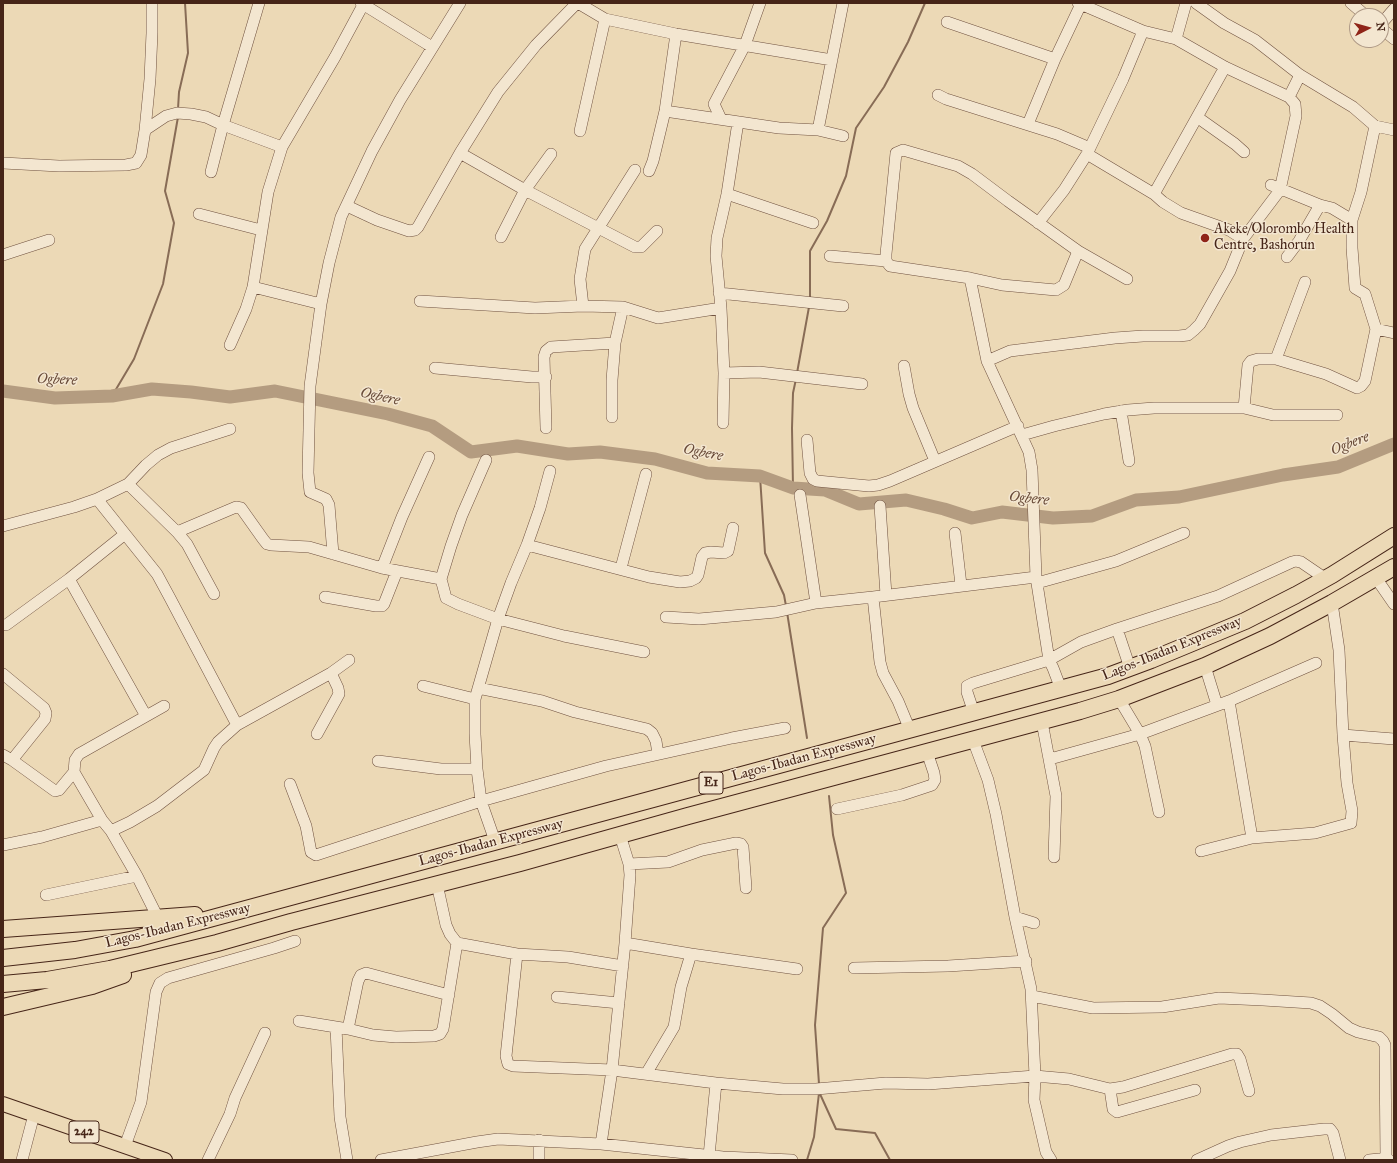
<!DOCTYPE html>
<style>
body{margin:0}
#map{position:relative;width:1397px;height:1163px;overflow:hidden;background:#ecd9b6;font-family:"IM FELL Great Primer",serif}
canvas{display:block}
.frame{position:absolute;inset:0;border:4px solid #462518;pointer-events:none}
.north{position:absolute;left:1349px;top:8px;width:40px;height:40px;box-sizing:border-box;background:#f3e6d0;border:1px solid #ae9986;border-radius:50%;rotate:84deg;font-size:11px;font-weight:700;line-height:16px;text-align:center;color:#462518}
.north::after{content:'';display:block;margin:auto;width:14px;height:18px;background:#8f2418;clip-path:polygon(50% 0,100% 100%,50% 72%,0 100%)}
</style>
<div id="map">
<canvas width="1397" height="1163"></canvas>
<div class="frame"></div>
<div class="north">N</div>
</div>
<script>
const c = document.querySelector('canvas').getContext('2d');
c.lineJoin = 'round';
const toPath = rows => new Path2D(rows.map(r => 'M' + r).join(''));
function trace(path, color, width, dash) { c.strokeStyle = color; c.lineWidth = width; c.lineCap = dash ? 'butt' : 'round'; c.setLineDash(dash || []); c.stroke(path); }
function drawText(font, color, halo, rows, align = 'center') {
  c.font = font + ' "IM FELL Great Primer",serif'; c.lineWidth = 3; c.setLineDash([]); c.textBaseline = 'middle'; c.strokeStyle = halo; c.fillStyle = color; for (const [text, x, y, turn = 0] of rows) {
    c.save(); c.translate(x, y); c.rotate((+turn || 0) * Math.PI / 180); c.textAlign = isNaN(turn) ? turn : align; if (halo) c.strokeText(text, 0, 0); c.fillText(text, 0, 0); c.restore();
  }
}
const stream = toPath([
 [178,109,179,92,188,53,185,3],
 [810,298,810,251,827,221,846,176,856,128,884,87,908,42,925,3],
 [797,373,809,307],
 [112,396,134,359,163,284,174,223,165,191,178,117],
 [760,476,765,553,784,595,786,606],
 [793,488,792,428,793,393,796,379],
 [787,612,807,738],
 [819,1084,815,1025,823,928,846,893,833,835,829,796],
 [820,1094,836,1129,875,1133,890,1160],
 [807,1160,814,1137,819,1093]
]);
const river = toPath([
 [3,391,55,398,112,396,152,389,191,392,230,397,275,391,388,414,432,426,471,452,517,446,568,454,600,452,655,459,707,473,760,476,793,488,825,490,859,504,906,500,944,509,972,518,1002,512,1053,518,1092,516,1136,500,1179,497,1283,475,1338,467,1394,444]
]);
const minor = toPath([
 [361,3,432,47],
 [578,3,605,19,676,34,832,60],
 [1078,3,1143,31,1176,39,1225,67,1289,97],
 [1196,3,1224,23,1255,40,1300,75,1353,107,1375,126,1394,130],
 [1351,3,1366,16],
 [947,22,1055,59],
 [1381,24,1394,9],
 [1381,28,1394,39],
 [1176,39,1186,3],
 [938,95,946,99,1057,134,1090,148],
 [665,111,779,128,818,130,843,136],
 [1197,117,1235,144,1244,152],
 [721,119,714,104,745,45,760,3],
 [1028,124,1055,59,1081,4],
 [145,130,166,116,177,113,191,114,206,117,223,125,282,147],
 [818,130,843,3],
 [580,131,605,19],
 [460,153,525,190,635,247,641,247,657,231],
 [1087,154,1154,194,1163,202,1181,213,1229,230,1243,239],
 [3,163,59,166,126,165,136,163,141,155,145,130,150,79,152,33,152,3],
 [649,171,653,161,665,111,676,34],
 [211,172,223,125,259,3],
 [1271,185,1320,205,1332,208,1352,220],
 [727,194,813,223],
 [1154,194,1225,67],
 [347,206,377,220,409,231,415,230,418,227,460,153,498,92,536,45,577,3],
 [199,214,261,230],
 [1038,223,1064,190,1087,154,1123,79,1143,31],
 [501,237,525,190,551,154],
 [1078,251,1064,285,1056,290,1002,285,970,278,890,266,886,261,886,254,896,153,903,150,958,166,972,174,1008,201,1078,251,1127,279],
 [3,255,49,240],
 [830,256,886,261],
 [1287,257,1299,241,1320,205],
 [970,278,987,361,1029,452,1032,470,1036,577,1049,660,1053,668,1061,689],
 [253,287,321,304],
 [719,293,843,306],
 [420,301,535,308,583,306,623,307,658,318,721,308],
 [583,306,580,279,585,249,635,170],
 [1376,329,1394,333],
 [230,345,246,309,253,287,268,192,282,147,335,57,363,5],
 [1276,359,1305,282],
 [987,361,1010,351,1115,338,1143,336,1179,336,1188,335,1194,330,1200,324,1230,271,1243,239,1280,190,1296,116,1295,104,1289,97,1300,75],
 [904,366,909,394,913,408,935,461],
 [435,368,532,377,546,377],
 [724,373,759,372,862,384],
 [1244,408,1248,365,1251,361,1258,359,1276,359,1326,374,1357,388,1361,386,1365,381,1376,329,1365,294,1355,288,1352,248,1352,220,1361,192,1375,126],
 [1121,411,1129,461],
 [612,417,612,380,615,343,623,307],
 [723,423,724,373,721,308,716,256,717,238,727,194,738,122],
 [546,428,544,357,546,351,551,347,615,343],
 [1022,435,1054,426,1104,414,1128,410,1154,408,1244,408,1273,415,1337,415],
 [807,440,810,473,813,479,817,481,869,486,878,485,890,481,1018,426],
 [486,460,462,515,451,546,441,579,446,598,458,604,498,619,564,636,644,652],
 [128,484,177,532,187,544,214,594],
 [800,495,816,603],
 [97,499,157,574,170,598,237,725],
 [880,506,886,595],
 [3,526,74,507,97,499,128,484,146,465,158,455,171,448,230,429],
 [177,532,236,507,241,508,263,539,267,544,271,545,309,547,382,568,441,579],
 [955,533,961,585],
 [527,545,649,577,680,582,690,581,696,578,698,575,702,557,705,553,711,552,724,553,728,551,733,528],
 [333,554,329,505,326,499,310,492,308,473,310,386,321,304,329,263,341,217,372,151,400,100,460,3],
 [382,568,402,517,429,457],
 [621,568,646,474],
 [1376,578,1394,604],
 [69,579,146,716],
 [1037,583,1116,561,1184,533],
 [325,597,376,606,382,606,384,604,397,571],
 [873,597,880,662,883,673,898,701,910,730],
 [666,617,699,619,776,612,816,603,873,597,1036,577],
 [6,625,69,579,125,534],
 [1117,629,1130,668],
 [1205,666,1217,705],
 [3,674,44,708,46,713,45,719,12,760],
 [423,686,475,699],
 [478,688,542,701,575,712,647,729,652,733,656,741,658,754],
 [1119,699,1140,734,1145,746,1159,812],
 [1229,701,1252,838],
 [974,713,967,692,967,686,973,683,1049,660,1081,642,1117,629,1218,596,1292,562,1296,561,1301,562,1326,579],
 [1042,722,1056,796,1054,857],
 [317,734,339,694,338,688,331,673],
 [1343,735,1394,739],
 [973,740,988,780,996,814,1015,917,1031,989,1035,1076,1034,1100,1046,1152,1051,1160],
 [3,755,12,760,55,791,59,790,74,772,75,760,79,754,164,706],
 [1050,759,1140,734,1229,701,1316,663],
 [378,761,441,769,477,769],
 [74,772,102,820,111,831,137,876,158,918],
 [290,784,306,826,311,852,316,855,481,801,606,766,732,738,785,728],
 [837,809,902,795,932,785,935,780,934,773,927,752],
 [111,831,130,822,157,806,204,770,214,748,218,742,237,725,331,673,349,660],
 [495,841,481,801,477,769,475,734,475,699,498,619,511,583,527,545,540,508,550,471],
 [3,845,42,837,102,820],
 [1201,851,1252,838,1315,833,1351,823,1352,811,1347,783,1343,735,1339,650,1332,603],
 [629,864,668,862,702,850,736,843,741,844,743,847,746,888],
 [437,884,446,925,450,934,457,943,517,954,568,957,623,966],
 [46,895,137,876],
 [1015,917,1034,923],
 [625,943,691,954,797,969],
 [517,954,506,1056,508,1064,513,1066,612,1070,716,1083,783,1089,816,1089,886,1083,928,1084,1035,1076,1069,1079,1110,1089,1113,1109,1117,1112,1195,1090],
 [854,968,948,966,1026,961],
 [1032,996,1093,1008,1162,1007,1219,998,1263,1000,1311,1003,1320,1006,1332,1014,1349,1028,1358,1032,1379,1037,1383,1041,1385,1045,1386,1159],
 [557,997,619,1003],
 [299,1021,348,1029,373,1035,396,1037,434,1036,440,1034,443,1029,457,943],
 [336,1027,340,1117,347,1160],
 [348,1029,358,981,361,975,366,973,449,995],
 [646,1074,674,1027,681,987,691,954],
 [1110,1089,1123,1087,1232,1054,1237,1054,1240,1059,1249,1091],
 [601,1144,612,1070,625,943,630,875,629,864,620,835],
 [125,1146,141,1102,156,992,160,983,168,978,274,948,295,941],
 [709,1156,716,1083],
 [22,1160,32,1122],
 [208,1160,230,1114,235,1098,265,1033],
 [381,1160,477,1142,498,1139,601,1144,723,1157,792,1160],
 [539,1160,539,1140],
 [1197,1160,1228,1146,1240,1142,1271,1135,1324,1129,1330,1129,1333,1133,1340,1160],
 [1369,1160,1379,1159,1389,1160]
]);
const major = toPath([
 [3,1104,165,1160]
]);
const highway = toPath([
 [3,929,195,915],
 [3,958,75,950,135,939,1108,676,1151,660,1245,621,1296,595,1332,575,1394,536],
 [3,984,47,980,110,969,217,943,291,922,520,863,688,816,1080,711,1119,699,1205,666,1270,636,1332,603,1394,567],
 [3,1007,92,986,123,975]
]);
const markers = [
 [1205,238,5,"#8f2418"]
];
const shields = [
 [711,783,24],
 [84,1132,30]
];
const shieldNames = [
 ["E1",711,783],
 ["242",84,1132]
];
const poiNames = [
 ["Akeke/Olorombo Health",1214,230],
 ["Centre, Bashorun",1214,246]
];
const streetNames = [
 ["Lagos-Ibadan Expressway",1172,649,-22],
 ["Lagos-Ibadan Expressway",804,758,-15],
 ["Lagos-Ibadan Expressway",491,843,-15],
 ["Lagos-Ibadan Expressway",178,926,-14]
];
const waterNames = [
 ["Ogbere",57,380,3],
 ["Ogbere",380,397,13],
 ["Ogbere",1350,444,-21],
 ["Ogbere",703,453,11],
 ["Ogbere",1029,499,6]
];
trace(stream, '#886c56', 2);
trace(river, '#b49c80', 13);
trace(minor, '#705240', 12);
trace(major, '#462518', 16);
trace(highway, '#462518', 18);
trace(minor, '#f3e6d0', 11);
trace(major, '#ecd9b6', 14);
trace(highway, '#ecd9b6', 16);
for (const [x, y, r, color] of markers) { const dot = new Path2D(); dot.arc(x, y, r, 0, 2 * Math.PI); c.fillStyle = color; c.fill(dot); trace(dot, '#f3e6d0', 1.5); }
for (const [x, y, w] of shields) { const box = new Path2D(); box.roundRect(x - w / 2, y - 11, w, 22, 3); c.fillStyle = '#f3e6d0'; c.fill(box); trace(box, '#462518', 1); }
drawText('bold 13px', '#462518', null, shieldNames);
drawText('14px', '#462518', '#f3e6d0', poiNames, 'left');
drawText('14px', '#462518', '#f3e6d0', streetNames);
drawText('italic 15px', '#674937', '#f3e6d0', waterNames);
</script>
